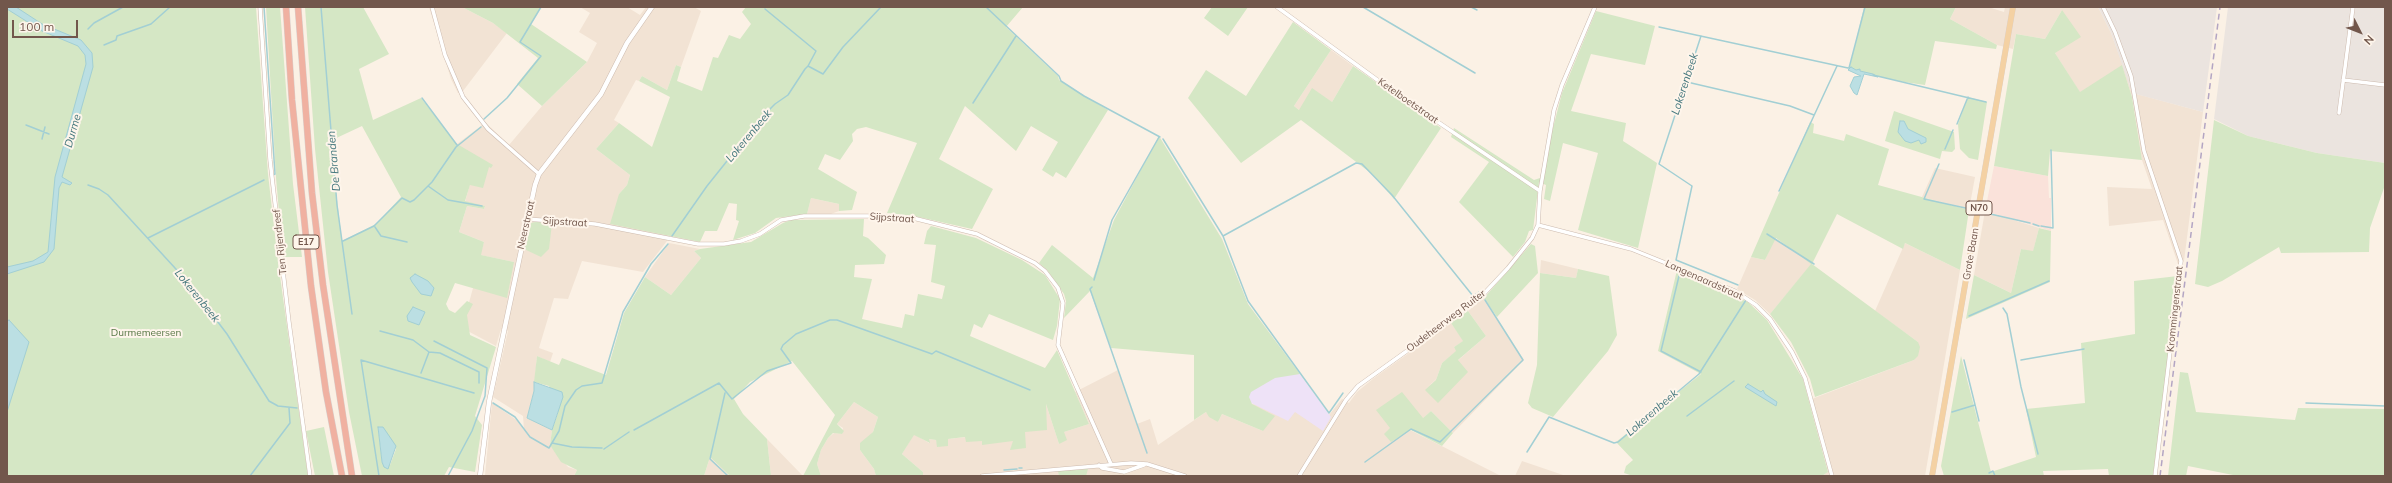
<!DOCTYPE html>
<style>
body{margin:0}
#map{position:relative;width:2392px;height:483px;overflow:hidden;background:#fbf1e5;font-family:Mulish,sans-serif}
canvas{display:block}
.frame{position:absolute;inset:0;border:8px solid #72574c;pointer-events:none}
.north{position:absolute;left:2340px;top:12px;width:40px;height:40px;-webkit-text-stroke:3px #fef5eb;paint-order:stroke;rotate:132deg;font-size:11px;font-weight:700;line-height:16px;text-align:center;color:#72574c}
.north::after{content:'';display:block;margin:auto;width:14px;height:18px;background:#72574c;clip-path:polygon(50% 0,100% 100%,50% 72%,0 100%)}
.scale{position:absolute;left:12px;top:20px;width:66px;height:18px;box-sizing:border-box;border:2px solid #72574c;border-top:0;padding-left:5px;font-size:12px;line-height:14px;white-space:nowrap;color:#72574c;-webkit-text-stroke:3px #fef5eb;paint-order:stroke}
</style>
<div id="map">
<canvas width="2392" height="483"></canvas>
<div class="frame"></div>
<div class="north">N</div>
<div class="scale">100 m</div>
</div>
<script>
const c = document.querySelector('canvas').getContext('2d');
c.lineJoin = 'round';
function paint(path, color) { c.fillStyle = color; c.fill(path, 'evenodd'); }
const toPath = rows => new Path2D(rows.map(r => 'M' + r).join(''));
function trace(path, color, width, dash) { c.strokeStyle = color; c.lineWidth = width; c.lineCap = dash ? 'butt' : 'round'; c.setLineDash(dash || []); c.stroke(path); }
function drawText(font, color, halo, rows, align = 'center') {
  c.font = font + ' Mulish,sans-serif'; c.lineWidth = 4; c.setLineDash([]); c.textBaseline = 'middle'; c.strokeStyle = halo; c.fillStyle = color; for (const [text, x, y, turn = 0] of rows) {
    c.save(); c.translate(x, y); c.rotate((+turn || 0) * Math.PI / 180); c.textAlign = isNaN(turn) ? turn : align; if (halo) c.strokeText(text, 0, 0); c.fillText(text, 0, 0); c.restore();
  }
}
const residential = toPath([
 [429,7,462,7,493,23,507,33,463,91,458,93,451,79],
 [580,7,627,7,640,15,646,7,694,7,701,11,681,67,676,65,667,90,642,76,639,81,636,80,614,120,619,123,596,149,630,175,627,185,619,194,670,237,643,272,582,261,568,299,554,298,539,348,553,353,550,362,537,356,534,391,527,418,552,430,550,445,568,467,577,470,574,476,482,476,485,475,492,403,518,421,524,430,523,416,493,397,508,331,501,329,496,346,462,328,473,288,514,262,480,255,484,242,459,232,467,206,484,209,485,206,465,202,470,184,457,144,481,126,484,121,509,145,542,106,587,62,597,43,579,32,590,13],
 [1956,7,1988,7,2004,12,2005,7,2098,7,2111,33,2133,93,2203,112,2184,261,2179,267,2163,220,2109,226,2107,187,2152,189,2142,160,2132,97,2122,66,2080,93,2055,53,2062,10,2045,39,2016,34,2013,49,1997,45,1950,19],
 [1331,50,1353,66,1332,102,1299,110,1294,106],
 [1935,168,1975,177,1969,210,1922,197],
 [811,198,839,204,839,211,828,215,807,214],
 [1985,211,2039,228,2033,252,2021,249,2011,293,1974,275],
 [1775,238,1812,264,1770,314,1755,300,1737,289,1751,257,1765,260],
 [669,243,700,249,694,251,701,258,671,295,645,277],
 [1905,243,1960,270,1925,476,1822,476,1828,472,1809,400,1914,360,1918,342,1875,311],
 [1541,260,1578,269,1576,278,1540,273],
 [1484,298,1524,360,1453,433,1431,411,1410,430,1501,476,923,476,923,472,902,454,914,434,929,443,929,439,936,440,938,447,948,439,966,437,982,441,982,445,1045,401,1059,444,1064,432,1089,424,1075,392,1118,370,1137,424,1150,419,1158,445,1206,412,1218,422,1222,414,1263,431,1252,404,1329,415,1342,399,1349,403,1357,392,1374,378,1451,323,1464,341,1454,347,1457,351,1442,363,1436,380,1425,389,1486,336,1468,311],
 [854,402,878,417,873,432,860,450,874,469,876,476,821,476,817,464,821,450,828,438,834,433,842,434,843,428,837,424],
 [767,439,802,475,803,476,771,476],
 [710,457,730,476,704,476],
 [1522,461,1566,476,1515,476]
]);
const commercial = toPath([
 [1994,166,2048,176,2049,198,2051,198,2051,231,1985,211]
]);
const industrial = toPath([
 [2098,7,2217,7,2203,112,2132,93,2111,33],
 [2228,7,2385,7,2385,163,2317,153,2248,136,2214,119]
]);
const education = toPath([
 [1288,358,1331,417,1323,431,1295,412,1288,421,1237,396]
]);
const green = toPath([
 [7,7,256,7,268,174,278,262,308,476,7,476],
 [266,7,280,7,293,184,302,257,283,257,276,178],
 [305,7,363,7,389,54,359,69,373,120,421,98,457,144,493,165,491,168,489,167,483,188,470,185,465,201,485,206,484,209,467,206,459,232,484,242,481,255,514,262,507,298,455,283,446,304,449,310,455,313,467,301,473,304,467,315,470,335,496,347,475,416,482,425,475,472,449,467,444,476,362,476,349,412,328,272,315,149],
 [362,126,401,197,376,224,342,241,330,141],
 [378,427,396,449,390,465,382,462],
 [462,7,541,7,531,24,587,62,542,106,517,84,538,58,493,23],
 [746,7,1023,7,1006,27,1058,76,1059,80,1108,110,1066,178,1056,172,1053,177,1042,170,1058,142,1031,126,1016,151,965,106,939,159,993,189,972,229,914,216,887,213,917,143,866,127,857,129,852,134,853,141,840,160,825,154,818,169,857,192,852,210,839,211,839,204,811,198,807,214,776,218,755,233,733,240,739,221,736,220,737,204,729,203,717,231,705,231,700,242,610,224,619,194,627,185,630,175,596,149,619,123,652,147,670,97,639,81,642,76,667,90,676,65,681,67,677,81,702,91,713,57,718,58,729,35,740,39,751,24,742,12],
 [1212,7,1248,7,1228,36,1204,18],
 [1864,7,1956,7,1950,19,1997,45,1996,49,1935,41,1925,85,1904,82,1849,70],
 [2062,10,2081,37,2055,53,2080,92,2122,65,2132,97,2142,160,2050,151,2048,176,1994,166,2016,34,2045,39],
 [1596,11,1655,26,1645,65,1591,54,1571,111,1626,123,1623,141,1657,163,1638,248,1578,230,1598,153,1563,143,1550,201,1544,199,1546,185,1539,182,1533,230,1529,231,1525,242,1513,257,1459,202,1489,162,1451,137,1454,128,1534,180,1540,178,1562,93],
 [1293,22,1331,50,1294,106,1299,110,1312,88,1332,102,1353,66,1441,128,1394,199,1372,174,1301,120,1241,163,1188,98,1206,70,1246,96],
 [1968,97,1987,102,1978,160,1969,158,1960,149,1958,124],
 [1894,111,1954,132,1955,149,1952,152,1942,151,1940,159,1885,141],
 [2214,120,2248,136,2317,153,2385,163,2385,185,2370,228,2369,252,2281,253,2279,247,2222,281,2208,287,2195,284],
 [1810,122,1814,124,1813,133,1844,141,1846,134,1889,149,1878,185,1969,210,1960,270,1905,243,1903,249,1837,214,1812,264,1918,342,1920,347,1918,356,1914,360,1815,397,1810,379,1791,342,1770,314,1811,264,1776,238,1765,260,1751,257],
 [1159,136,1222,239,1248,304,1300,374,1275,378,1251,392,1249,397,1252,404,1275,416,1263,431,1222,414,1218,422,1209,417,1206,412,1194,420,1194,355,1111,348,1090,291,1064,318,1066,301,1064,294,1047,270,1039,263,1052,245,1093,278,1114,220],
 [864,219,863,236,868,238,886,255,884,264,855,265,854,277,872,279,862,319,902,328,905,314,914,316,918,294,942,299,945,286,931,282,936,245,924,244,927,231,931,226,976,238,1022,260,1045,275,1060,299,1057,326,1053,340,989,314,982,328,974,324,970,336,1045,368,1057,350,1089,424,1064,432,1067,440,1059,444,1046,404,1047,430,1025,432,1026,448,1010,450,1013,441,982,445,982,441,966,442,965,437,948,439,948,446,937,447,936,440,929,439,930,443,914,435,902,454,923,472,923,476,876,476,874,469,860,450,860,443,873,432,878,417,854,402,837,424,844,431,842,434,833,433,828,438,821,450,817,464,821,476,803,476,835,415,792,361,750,382,734,399,743,414,767,439,771,476,730,476,710,457,704,476,574,476,577,470,561,462,550,445,552,430,558,413,549,386,534,382,537,356,559,365,562,358,606,375,624,313,645,277,671,295,701,258,694,251,700,249,751,242,783,223,791,220],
 [536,222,552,223,549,249,541,257,524,249,530,223],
 [2039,228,2051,231,2050,282,1966,319,1974,275,2011,293,2021,249,2033,251],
 [1531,244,1535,246,1538,273,1497,317,1484,298],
 [1578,269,1609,276,1617,335,1608,351,1553,417,1532,408,1528,403,1537,365,1540,273,1576,278],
 [1677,270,1748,302,1767,320,1803,379,1828,472,1822,476,1633,476,1624,473,1626,466,1633,460,1616,442,1701,374,1658,351],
 [2178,276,2153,476,2109,476,2108,469,2043,471,2044,476,1944,476,1941,466,1961,356,1991,472,2036,457,2026,409,2085,403,2081,343,2135,334,2134,281],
 [1468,311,1486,336,1458,360,1468,372,1438,403,1425,390,1436,380,1442,363,1456,351,1454,347,1463,341,1451,323],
 [2180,372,2188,373,2196,412,2295,420,2298,408,2385,409,2385,476,2238,476,2188,466,2186,476,2168,476],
 [1402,392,1423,418,1431,411,1453,433,1442,446,1411,430,1391,442,1384,434,1390,428,1376,410],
 [324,427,334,476,315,476,306,431],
 [1088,469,1086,476,1059,476,1058,471]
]);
const water = toPath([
 [7,7,16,7,42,24,81,40,92,53,93,67,62,177,72,183,70,185,62,182,59,188,54,249,44,262,7,274,7,267,33,261,48,252,55,177,86,64,85,55,78,46,42,31,7,9,7,7],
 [1851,67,1856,70,1860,69,1860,71,1873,74,1878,77,1864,74,1857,95,1854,93,1850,86,1854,77,1861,76,1848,70,1851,67],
 [1900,121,1904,121,1908,129,1926,138,1926,142,1921,144,1919,140,1911,143,1905,141,1898,132,1900,121],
 [415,274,428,281,434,288,431,296,421,294,412,282,410,278,415,274],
 [413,307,425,312,419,325,408,321,407,316,413,307],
 [9,320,29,342,7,412,7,322,9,320],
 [534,382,562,392,563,397,552,430,527,418,534,391,534,382],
 [1748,384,1761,392,1763,390,1765,394,1777,402,1776,406,1745,387,1748,384],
 [378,427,383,427,396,446,388,469,384,467,382,462,378,427]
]);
const stream = toPath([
 [264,7,275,174,273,175],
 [321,7,337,205,352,314],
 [986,7,1059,76,1061,81,1084,96,1160,137],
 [1363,7,1475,73],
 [1471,7,1477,10],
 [765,9,816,51,808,66],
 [1659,27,1848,68],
 [88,29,94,23,123,7],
 [1701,36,1659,164,1692,186,1676,260,1738,285],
 [104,45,116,40,117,36,151,24,170,7],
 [1849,68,1865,7],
 [1873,75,1986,102],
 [1687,82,1790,106,1814,115],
 [422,98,457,145],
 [973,103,1016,36],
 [484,119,507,98,541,56,520,42,541,7],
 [1957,124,1968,97],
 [26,125,49,134],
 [42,139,45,127],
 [1163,139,1223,236,1356,163,1362,164,1392,195,1473,296,1479,292],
 [1945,149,1953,130],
 [1939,164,1924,199,1970,209],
 [88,185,99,189,108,195,186,280,227,334,269,401,278,406,297,408],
 [428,186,448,200,482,206],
 [1779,191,1837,66],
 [1986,213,2030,223],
 [2033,224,2039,226],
 [2041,226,2053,228,2051,150],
 [375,227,381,236,407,242],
 [1767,234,1814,264],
 [672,236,707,186,763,116,775,104,788,95,805,69,808,66,823,74,843,47,881,7],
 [1223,236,1248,301,1329,413,1343,393],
 [148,238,264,180],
 [343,241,374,226,402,198,410,202,414,200,432,182,456,147,481,127],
 [1679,276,1661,351,1701,372],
 [1094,280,1112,220,1159,137],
 [1092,287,1090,289,1147,453],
 [2003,308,2007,314,2021,387,2038,454],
 [1969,316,2049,281],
 [380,331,413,340,429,352,421,373],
 [434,341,487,368,485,396,472,431,448,476],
 [429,352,440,353,479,372,479,383],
 [1964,360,1979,421],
 [2021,360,2084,349],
 [725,393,710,459,728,476],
 [493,403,515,417,530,437,549,448,559,431,565,406,576,390,582,386,602,383,623,312,651,264,668,244],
 [2306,403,2385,406],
 [1952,412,1975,405],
 [1687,416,1734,381],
 [634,430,719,383,732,399,767,371,791,363,781,349,783,345,796,334,830,320,837,320,932,354,936,351,1030,390],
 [552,443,572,447,602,448],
 [604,449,629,432],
 [1527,452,1549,417,1614,443,1618,442,1699,374,1746,300],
 [1365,462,1411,429,1440,442,1523,360,1485,300],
 [1019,468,1022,468],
 [1004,470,1017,469],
 [1989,473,1993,471,1995,476],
 [250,476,290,423,289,408],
 [379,476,361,360,474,393]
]);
const minor = toPath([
 [260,7,270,160,289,322,310,476],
 [432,7,445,55,463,97,488,129,539,174],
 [1277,7,1398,95,1540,191],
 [2103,7,2115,32,2131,76,2144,151,2181,261,2155,476],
 [2343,80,2385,85],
 [2339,113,2353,7],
 [526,219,595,224,698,244,724,244,741,241,760,234,781,220,804,216,871,216,913,218,977,234,1035,263,1045,271,1058,288,1063,303,1058,345,1111,464],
 [1538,225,1631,249,1735,291,1756,305,1770,319,1792,352,1805,378,1832,476],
 [1099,465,1102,468,1124,472,1144,465],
 [982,476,1131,463,1147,464,1185,476],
 [1299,476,1346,400,1358,386,1478,300,1508,268,1532,238,1538,225,1540,191,1554,110,1562,85,1595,7]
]);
const tertiary = toPath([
 [480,476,489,402,535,185,539,174,601,94,627,43,652,7]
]);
const primary = toPath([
 [1932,476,2013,7]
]);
const motorway = toPath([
 [286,7,292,100,311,286,326,392,342,476],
 [298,7,312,193,323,285,352,476]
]);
const rail = toPath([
 [2160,476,2220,7]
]);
const shields = [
 [1979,208,26],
 [306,242,26]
];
const shieldNames = [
 ["N70",1979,208],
 ["E17",306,242]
];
const streetNames = [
 ["Ketelboetstraat",1408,101,35],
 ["Sijpstraat",892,218,4],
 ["Sijpstraat",565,222,4],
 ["Neerstraat",526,225,-77],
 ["Ten Rijendreef",280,242,-96],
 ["Grote Baan",1971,254,-80],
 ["Langenaardstraat",1704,280,24],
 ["Krommingenstraat",2175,309,-84],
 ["Oudeheerweg Ruiter",1446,321,-37]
];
const parkNames = [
 ["Durmemeersen",146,333]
];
const waterNames = [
 ["Lokerenbeek",1685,84,-72],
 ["Durme",73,131,-74],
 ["Lokerenbeek",749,136,-50],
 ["De Branden",334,161,-95],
 ["Lokerenbeek",197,296,51],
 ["Lokerenbeek",1652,413,-41]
];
paint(residential, '#f2e3d4');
paint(commercial, '#fae2da');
paint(industrial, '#ebe4df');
paint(education, '#eee2f7');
paint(green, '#d5e7c5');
paint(water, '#bbdfe3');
trace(water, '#a2cfd4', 1);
trace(stream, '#a2cfd4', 1.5);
trace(minor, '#cdbbaf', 4.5);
trace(tertiary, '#cdbbaf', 5.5);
trace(primary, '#d8d0cd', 6);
trace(motorway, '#d8d0cd', 7);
trace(minor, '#fff', 3.5);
trace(tertiary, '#fff', 4.5);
trace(primary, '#f4d1a3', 5.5);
trace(motorway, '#f0b1a1', 6);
trace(rail, '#b3a5c3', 1.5, [6, 4]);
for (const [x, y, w] of shields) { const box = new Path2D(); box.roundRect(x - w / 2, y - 7, w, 14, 3); c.fillStyle = '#fef5eb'; c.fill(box); trace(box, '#72574c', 1); }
drawText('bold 9px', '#72574c', null, shieldNames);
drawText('10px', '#72574c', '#fef5eb', streetNames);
drawText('10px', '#577745', '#fef5eb', parkNames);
drawText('italic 11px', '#44777d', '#fef5eb', waterNames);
</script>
